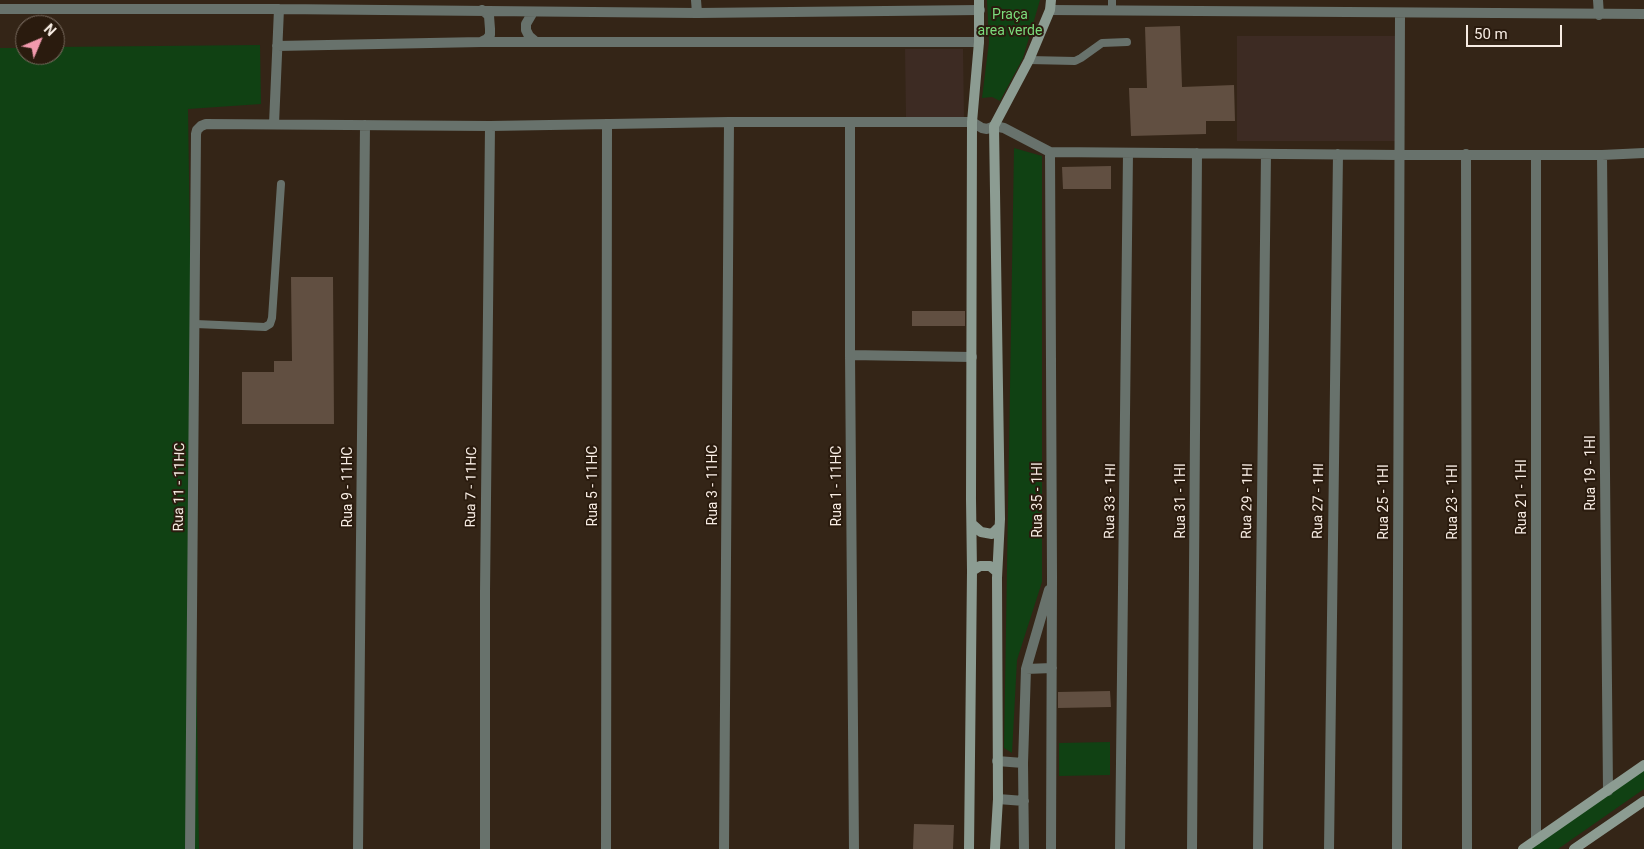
<!DOCTYPE html>
<meta charset="utf-8">
<style>
body{margin:0}
#map{position:relative;width:1644px;height:849px;overflow:hidden;background:#342517;font-family:Roboto,sans-serif}
canvas{display:block}
.north{position:absolute;left:15px;top:15px;width:50px;height:50px;box-sizing:border-box;background:#2a1b0e;border:1px solid #7c6f63;border-radius:50%;rotate:45deg;font-size:14px;font-weight:700;line-height:20px;text-align:center;color:#f7ece3}
.north::after{content:'';display:block;margin:auto;width:18px;height:22px;background:#f29aad;clip-path:polygon(50% 0,100% 100%,50% 72%,0 100%)}
.scale{position:absolute;left:1466px;top:25px;width:96px;height:22px;box-sizing:border-box;border:2px solid #f7ece3;border-top:0;padding-left:6px;font-size:15px;line-height:18px;white-space:nowrap;color:#f7ece3;-webkit-text-stroke:4px #2a1b0e;paint-order:stroke}
</style>
<div id="map">
<canvas width="1644" height="849"></canvas>
<div class="north">N</div>
<div class="scale">50 m</div>
</div>
<script>
const c = document.querySelector('canvas').getContext('2d');
c.lineJoin = 'round';
function paint(path, color) { c.fillStyle = color; c.fill(path, 'evenodd'); }
const toPath = rows => new Path2D(rows.map(r => 'M' + r).join(''));
function trace(path, color, width, dash) { c.strokeStyle = color; c.lineWidth = width; c.lineCap = dash ? 'butt' : 'round'; c.setLineDash(dash || []); c.stroke(path); }
function drawText(font, color, halo, rows, align = 'center') {
  c.font = font + ' Roboto,sans-serif'; c.lineWidth = 4; c.setLineDash([]); c.textBaseline = 'middle'; c.strokeStyle = halo; c.fillStyle = color; for (const [text, x, y, turn = 0] of rows) {
    c.save(); c.translate(x, y); c.rotate((+turn || 0) * Math.PI / 180); c.textAlign = isNaN(turn) ? turn : align; if (halo) c.strokeText(text, 0, 0); c.fillText(text, 0, 0); c.restore();
  }
}
const education = toPath([
 [1237,36,1397,36,1395,141,1237,141],
 [905,49,963,49,964,117,906,117]
]);
const green = toPath([
 [987,0,1040,0,1023,58,1000,101,992,97,982,98,989,42],
 [260,45,261,104,188,109,199,849,0,849,0,48,25,48,25,55,55,55,55,47],
 [1014,148,1042,156,1042,582,1017,660,1012,753,1004,748],
 [1110,742,1110,775,1059,776,1059,743],
 [1644,769,1644,789,1558,849,1530,849]
]);
const building = toPath([
 [1180,26,1182,87,1234,85,1235,121,1206,121,1206,134,1131,136,1129,88,1147,88,1145,27],
 [1111,166,1111,189,1063,189,1062,167],
 [291,277,333,277,334,424,242,424,242,372,274,372,274,361,292,361],
 [912,311,965,311,965,326,912,326],
 [1110,691,1111,707,1058,708,1058,692],
 [914,824,954,825,953,849,913,849]
]);
const lane = toPath([
 [1112,11,1112,0],
 [1029,60,1075,61,1081,58,1102,43,1127,42],
 [196,324,265,327,270,324,272,318,281,184]
]);
const street = toPath([
 [696,0,697,13],
 [1598,0,1599,15],
 [0,9,279,9,697,13,980,10],
 [1050,10,1644,14],
 [533,12,526,24,526,30,529,36,536,42],
 [481,42,487,39,490,35,490,29,489,16,486,13,482,10],
 [277,46,481,42,979,42],
 [850,123,850,355,854,849],
 [274,124,279,9],
 [1050,152,1052,577,1051,849],
 [1466,154,1467,849],
 [1536,155,1536,840],
 [1602,155,1608,791],
 [850,355,972,357],
 [1026,669,1052,668],
 [997,761,1023,763],
 [998,799,1024,801],
 [190,849,196,134,197,130,201,126,206,124,490,126,729,122,972,122,982,128,987,129,994,126,1004,128,1050,152,1399,155,1602,155,1644,153],
 [358,849,365,125],
 [485,849,485,591,490,126],
 [606,849,607,124],
 [724,849,729,122],
 [1024,849,1023,763,1026,669,1049,590],
 [1120,849,1128,153],
 [1192,849,1197,153],
 [1258,849,1266,154],
 [1329,849,1338,154],
 [1397,849,1400,13]
]);
const secondary = toPath([
 [972,524,981,532,992,534,999,527],
 [972,571,980,566,990,566,997,572],
 [969,849,972,571,971,499,972,122,979,42,979,0],
 [995,849,998,799,997,578,1000,519,994,126,1029,60,1050,10,1051,0],
 [1523,849,1644,765],
 [1574,849,1644,801]
]);
const parkNames = [
 ["Praça",1010,15],
 ["area verde",1010,31]
];
const streetNames = [
 ["Rua 19 - 1HI",1591,473,-90],
 ["Rua 3 - 11HC",713,485,-90],
 ["Rua 5 - 11HC",593,486,-90],
 ["Rua 1 - 11HC",837,486,-90],
 ["Rua 11 - 11HC",180,487,-89],
 ["Rua 9 - 11HC",348,487,-90],
 ["Rua 7 - 11HC",472,487,-89],
 ["Rua 21 - 1HI",1522,497,-90],
 ["Rua 35 - 1HI",1038,500,-90],
 ["Rua 33 - 1HI",1111,501,-89],
 ["Rua 31 - 1HI",1181,501,-90],
 ["Rua 29 - 1HI",1248,501,-89],
 ["Rua 27 - 1HI",1319,501,-89],
 ["Rua 25 - 1HI",1384,502,-90],
 ["Rua 23 - 1HI",1453,502,-90]
];
paint(education, '#3d2b23');
paint(green, '#104113');
paint(building, '#614f41');
trace(lane, '#68726c', 8);
trace(street, '#68726c', 10);
trace(secondary, '#8c9c92', 10);
drawText('14px', '#7bdc7c', '#2a1b0e', parkNames);
drawText('14px', '#f7ece3', '#2a1b0e', streetNames);
</script>
